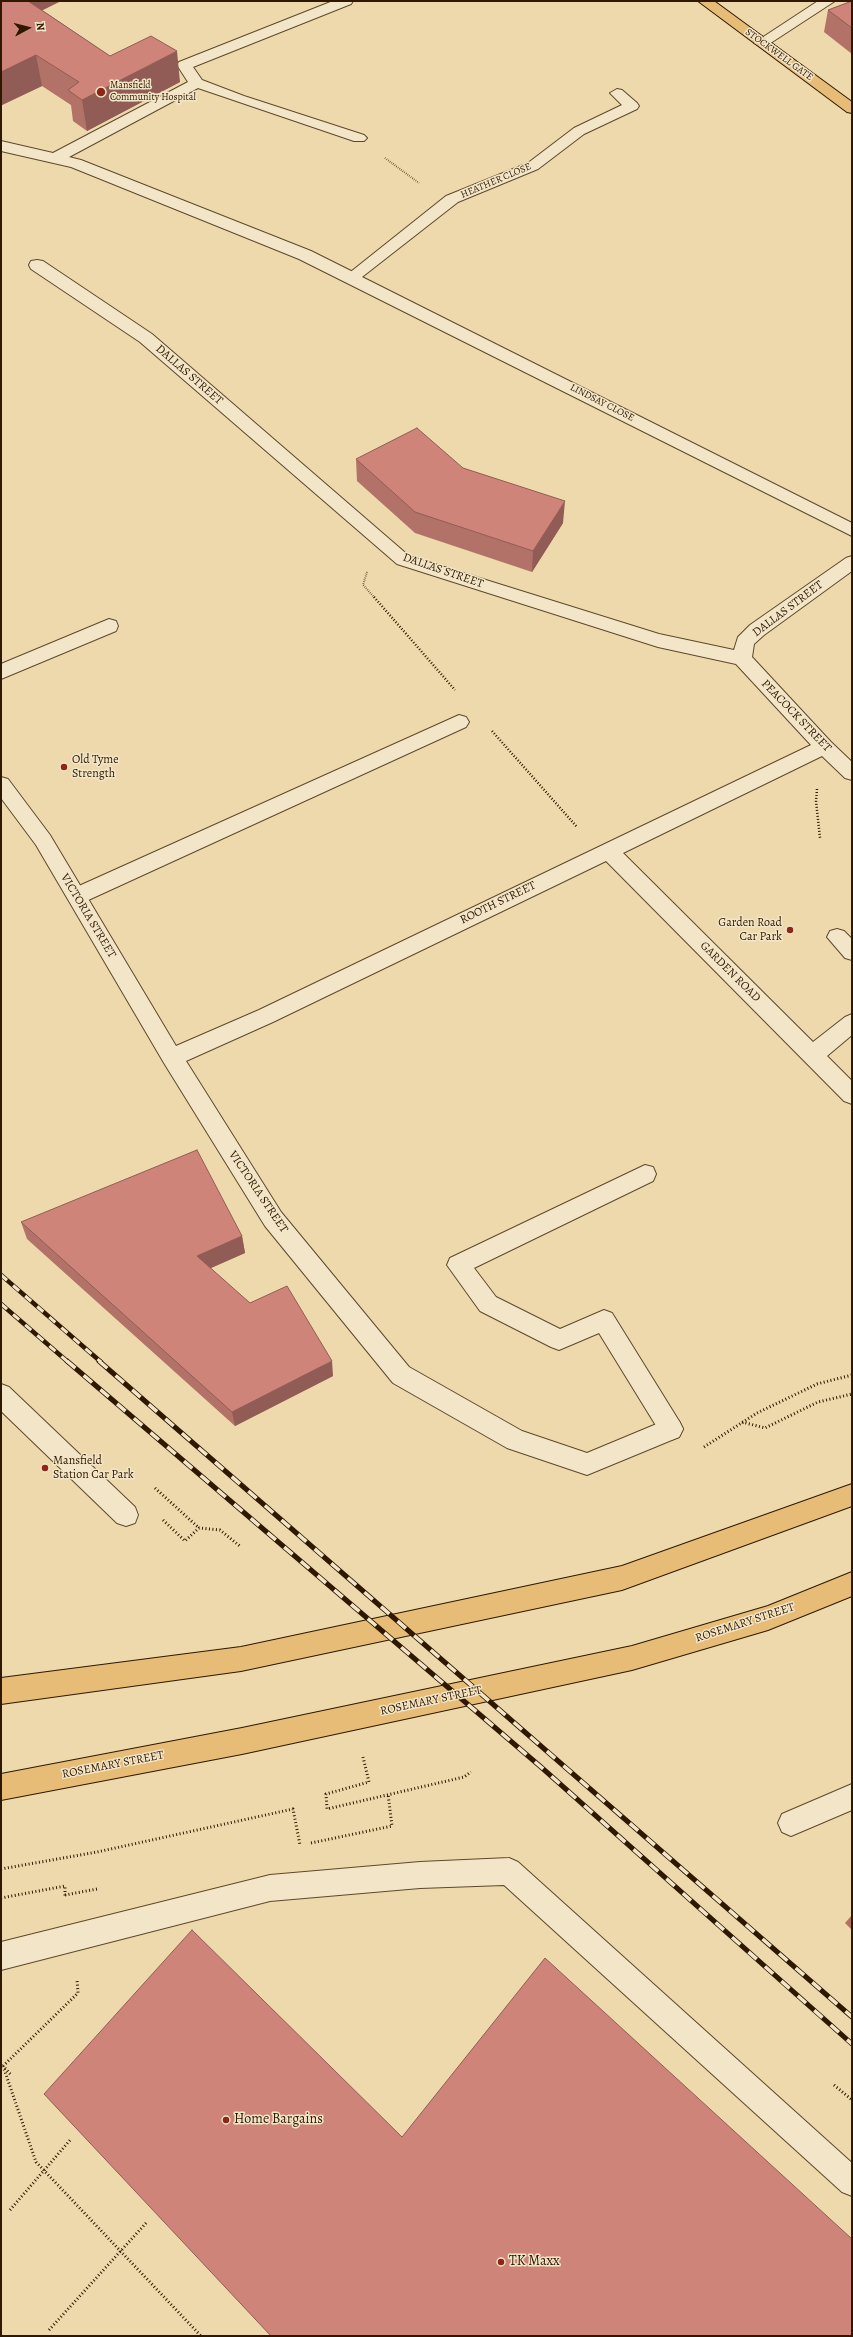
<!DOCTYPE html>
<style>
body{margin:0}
#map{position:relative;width:853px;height:2337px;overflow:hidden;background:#edd9ab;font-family:Alegreya,serif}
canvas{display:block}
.frame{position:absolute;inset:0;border:2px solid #2e1800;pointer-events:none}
.north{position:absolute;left:8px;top:8px;width:40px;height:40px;-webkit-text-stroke:3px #f3e6c8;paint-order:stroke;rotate:83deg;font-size:11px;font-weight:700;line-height:16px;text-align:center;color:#2e1800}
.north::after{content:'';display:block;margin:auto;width:14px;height:18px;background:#2e1800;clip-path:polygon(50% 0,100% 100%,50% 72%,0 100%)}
</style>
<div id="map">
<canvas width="853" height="2337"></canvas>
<div class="frame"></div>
<div class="north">N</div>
</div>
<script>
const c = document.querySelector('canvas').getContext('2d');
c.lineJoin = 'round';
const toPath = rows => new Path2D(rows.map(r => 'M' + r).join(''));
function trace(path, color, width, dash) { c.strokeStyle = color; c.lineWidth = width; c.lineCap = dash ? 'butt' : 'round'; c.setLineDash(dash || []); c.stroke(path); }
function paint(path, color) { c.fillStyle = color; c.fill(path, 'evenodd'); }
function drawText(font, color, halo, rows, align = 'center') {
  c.font = font + ' Alegreya,serif'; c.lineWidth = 3; c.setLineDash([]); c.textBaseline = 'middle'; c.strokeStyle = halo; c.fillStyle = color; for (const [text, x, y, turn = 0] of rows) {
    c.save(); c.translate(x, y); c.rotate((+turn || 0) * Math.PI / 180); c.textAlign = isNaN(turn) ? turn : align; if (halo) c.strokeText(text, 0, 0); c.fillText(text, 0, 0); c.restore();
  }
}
const pathFar2 = toPath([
 [385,158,419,183],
 [367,572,363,585,375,598]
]);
const pathFar1 = toPath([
 [374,597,455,690],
 [492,731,577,827],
 [817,789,816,801,820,838]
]);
const path = toPath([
 [742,1422,765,1428,818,1402,852,1394],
 [704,1447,757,1413,817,1384,852,1375],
 [155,1488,199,1528],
 [163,1520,185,1541,199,1528,220,1530,241,1547],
 [363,1757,369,1782,326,1794,327,1809,464,1777,471,1772],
 [311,1843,392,1826,388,1794],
 [1,1869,97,1852,293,1809,300,1845],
 [65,1895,97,1889],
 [1,1898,65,1886,65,1896],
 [3,2066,36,2162,201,2336],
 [3,2066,78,1993,77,1979],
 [5,2068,11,2075],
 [834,2085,852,2100],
 [10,2210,71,2139],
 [49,2330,147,2222]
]);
const lane = toPath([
 [333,1,353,1,351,4,193,67,202,80,244,96,364,135,367,138,364,141,354,141,198,88,69,157,81,160,311,251,357,274,359,278,357,282,345,282,299,259,71,167,1,151,1,141,53,153,188,82,177,65,179,62,333,1],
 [109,619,116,621,118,626,116,631,1,679,1,664,109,619],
 [459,715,466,717,469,722,466,727,84,902,77,904,70,902,67,896,70,890,459,715],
 [837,929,844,931,852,939,852,960,845,958,827,937,830,931,837,929],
 [645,1165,653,1167,656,1174,653,1181,474,1268,496,1297,560,1329,604,1310,612,1313,679,1421,683,1429,679,1437,671,1440,663,1437,599,1333,559,1350,551,1347,480,1311,447,1265,450,1258,645,1165],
 [1,1384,9,1387,135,1507,138,1515,135,1523,126,1526,117,1523,1,1411,1,1384],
 [852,1784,852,1810,791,1836,782,1832,778,1823,782,1814,852,1784],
 [509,1858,518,1862,852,2163,852,2196,842,2192,504,1885,420,1888,270,1901,1,1970,1,1942,270,1875,420,1862,509,1858]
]);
const street = toPath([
 [818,1,835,1,766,46,761,47,754,43,818,1],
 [617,89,622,90,637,103,639,106,637,109,584,134,538,169,458,202,362,277,852,523,852,536,345,282,343,278,446,196,528,163,574,128,622,105,610,93,617,89],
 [37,260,43,261,152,334,409,556,659,634,734,650,738,637,750,625,846,558,852,556,852,571,764,635,754,644,752,657,831,742,852,762,852,780,845,778,822,756,623,853,813,1042,845,1017,852,1014,852,1035,827,1056,852,1081,852,1104,844,1101,606,861,273,1022,186,1061,281,1212,409,1367,522,1431,587,1453,671,1418,679,1421,683,1429,679,1437,587,1475,507,1448,393,1383,265,1226,164,1063,36,845,1,798,1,777,8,779,50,835,176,1046,259,1010,811,745,736,664,658,647,397,564,140,342,31,269,29,265,31,261,37,260]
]);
const highway = toPath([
 [698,1,714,1,852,102,852,113,847,112,698,1],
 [852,1484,852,1506,622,1590,241,1671,1,1704,1,1678,241,1647,622,1566,852,1484],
 [852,1572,852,1596,768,1630,632,1670,242,1754,1,1800,1,1774,242,1728,632,1646,768,1606,852,1572]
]);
const railFar1 = toPath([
 [1,1275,101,1362],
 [1,1304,68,1362]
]);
const rail = toPath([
 [67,1361,541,1767,852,2044],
 [99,1361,852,2017]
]);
const wall = toPath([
 [1,1,61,1,42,10,110,56,180,82,87,131,73,121,71,105,42,86,2,105,1,104],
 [852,1,852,54,824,32,828,10],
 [356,459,563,523,532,572,415,533,357,481],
 [21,1222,242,1236,245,1253,210,1268,333,1376,235,1426,27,1239],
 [852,1915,852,1930,845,1923]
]);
const shadedWall = toPath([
 [15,1,61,1,19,22],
 [177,51,180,82,87,131,82,100],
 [36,55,42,86,2,105,1,100,1,72],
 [565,501,563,523,532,572,533,551],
 [242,1236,245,1253,200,1273,197,1256],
 [332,1361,333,1376,235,1426,232,1412]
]);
const building = toPath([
 [1,1,28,1,110,56,151,36,177,51,82,100,68,90,79,82,36,55,1,72,1,1],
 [852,1,852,28,828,10,852,1],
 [417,428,463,468,565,501,533,551,415,512,356,459,417,428],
 [197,1150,242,1236,197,1256,250,1303,287,1286,332,1361,232,1412,21,1222,197,1150],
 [192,1930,402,2137,545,1958,852,2239,852,2336,271,2336,44,2094,192,1930]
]);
const markers = [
 [101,92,5,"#8f2418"],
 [64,767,4,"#8f2418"],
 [790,930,4,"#8f2418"],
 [45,1468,4,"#8f2418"],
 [226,2120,4,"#8f2418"],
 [501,2262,4,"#8f2418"]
];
const farStreetnames = [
 ["STOCKWELL GATE",779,55,36],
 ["HEATHER CLOSE",496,181,-23],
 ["LINDSAY CLOSE",602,403,27]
];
const farPoinames = [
 ["Mansfield",110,86],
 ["Community Hospital",110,98]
];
const streetNames = [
 ["DALLAS STREET",189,375,41],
 ["DALLAS STREET",443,571,19],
 ["DALLAS STREET",788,609,-37],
 ["PEACOCK STREET",796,716,46],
 ["ROOTH STREET",498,903,-26],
 ["VICTORIA STREET",88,916,59],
 ["GARDEN ROAD",730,972,45],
 ["VICTORIA STREET",258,1192,56],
 ["ROSEMARY STREET",745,1623,-18],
 ["ROSEMARY STREET",431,1701,-12],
 ["ROSEMARY STREET",113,1765,-11]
];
const poiNames = [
 ["Old Tyme",72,760],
 ["Strength",72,774],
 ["Garden Road",782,923,"right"],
 ["Car Park",782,937,"right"],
 ["Mansfield",53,1461],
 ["Station Car Park",53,1475]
];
const nearPoinames = [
 ["Home Bargains",234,2120],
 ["TK Maxx",509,2262]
];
trace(lane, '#5e482b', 2);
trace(street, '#5e482b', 2);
trace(highway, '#2e1800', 2);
trace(pathFar2, '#2e1800', 2, [0.5, 1.5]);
trace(pathFar1, '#2e1800', 2.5, [1, 2]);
trace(path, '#2e1800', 3, [1, 2.5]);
paint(lane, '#f3e6c8');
paint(street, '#f3e6c8');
paint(highway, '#e6bc76');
trace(railFar1, '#2e1800', 4.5);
trace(rail, '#2e1800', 5);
trace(railFar1, '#f3e6c8', 3, [8]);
trace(rail, '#f3e6c8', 3.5, [11]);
paint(wall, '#b27268');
paint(shadedWall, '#915c55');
paint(building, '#cf8479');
trace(building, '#915c55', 1);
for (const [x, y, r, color] of markers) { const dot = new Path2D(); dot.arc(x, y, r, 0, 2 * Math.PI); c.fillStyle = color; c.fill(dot); trace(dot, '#f3e6c8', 1.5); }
drawText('10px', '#2e1800', '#f3e6c8', farStreetnames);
drawText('10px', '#2e1800', '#f3e6c8', farPoinames, 'left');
drawText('12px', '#2e1800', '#f3e6c8', streetNames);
drawText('12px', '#2e1800', '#f3e6c8', poiNames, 'left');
drawText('14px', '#2e1800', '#f3e6c8', nearPoinames, 'left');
</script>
